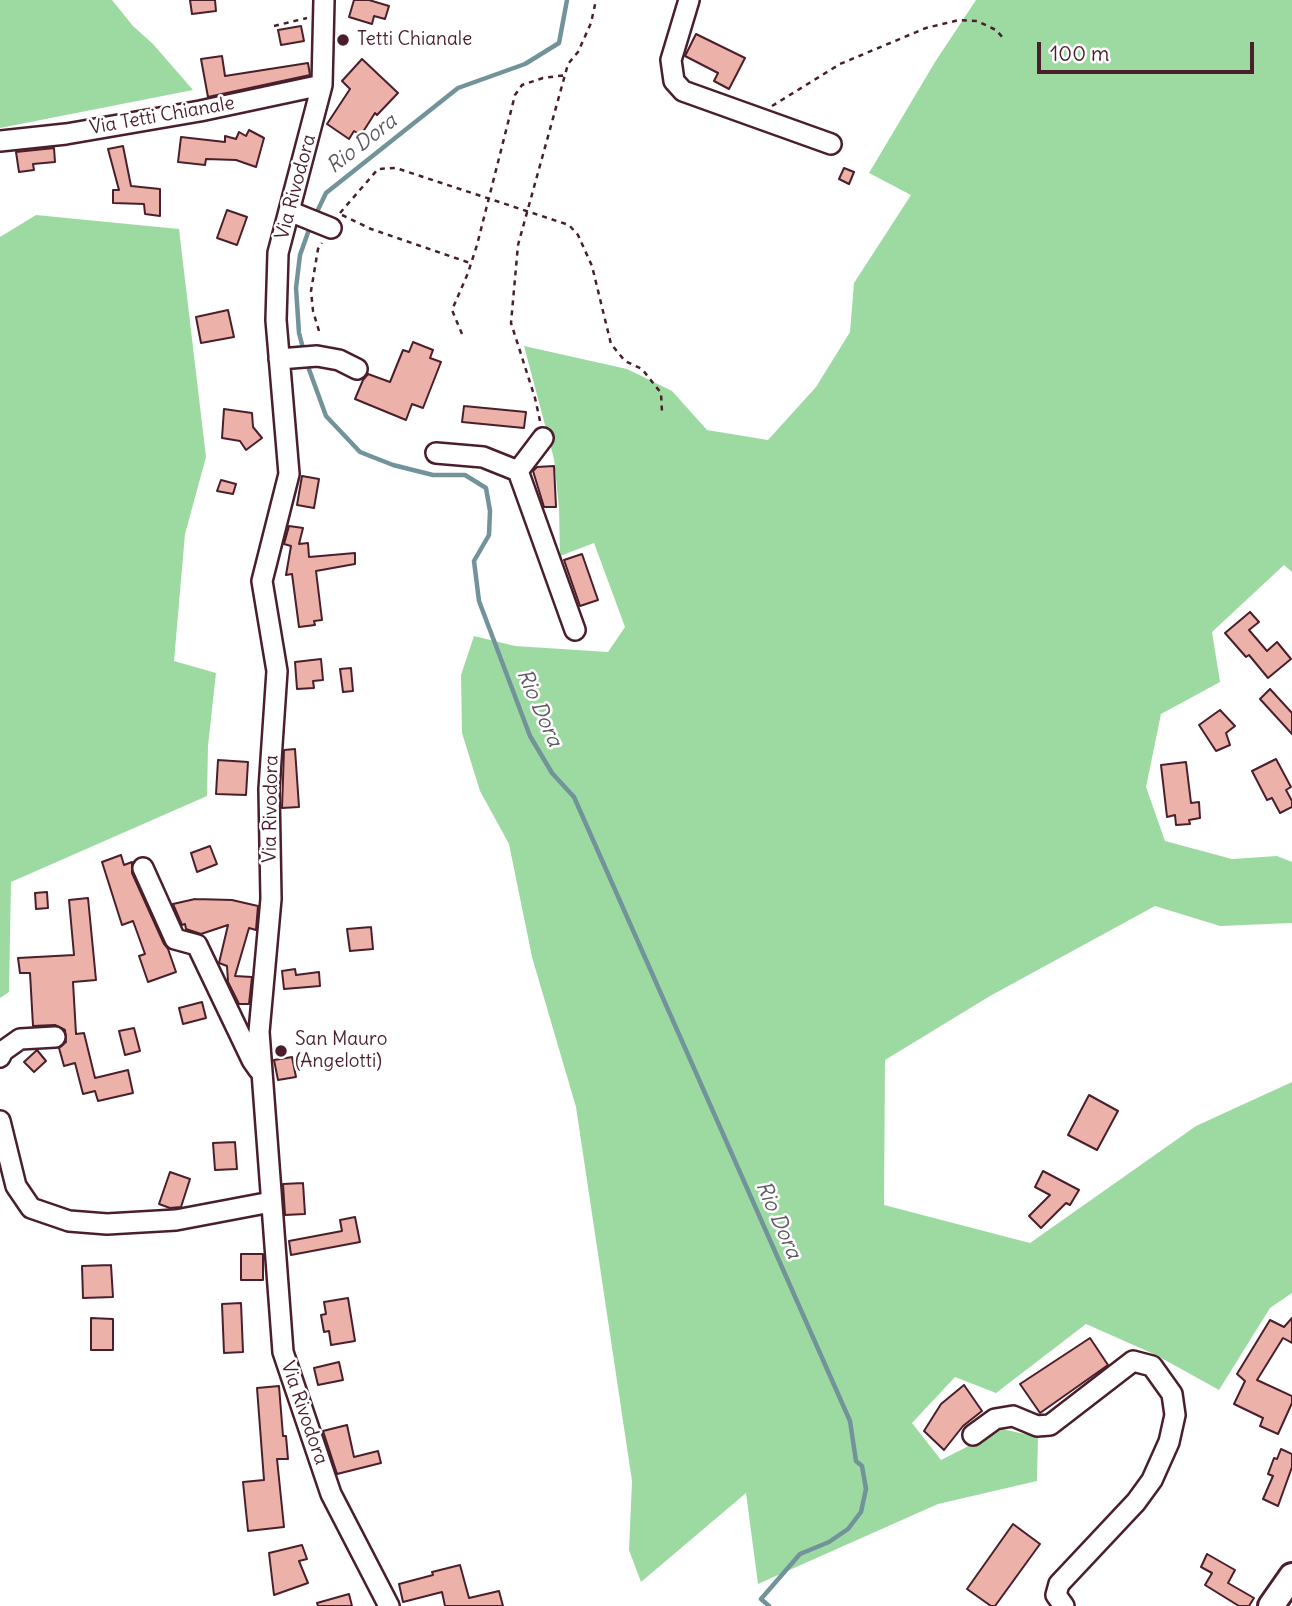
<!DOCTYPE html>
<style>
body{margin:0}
#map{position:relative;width:1292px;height:1606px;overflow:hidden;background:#fff;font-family:Delius,sans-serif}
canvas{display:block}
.scale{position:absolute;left:1037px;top:42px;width:217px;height:32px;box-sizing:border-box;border:4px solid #4a1f2b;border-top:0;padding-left:9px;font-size:21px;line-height:24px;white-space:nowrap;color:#4a1f2b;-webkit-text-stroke:5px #fff;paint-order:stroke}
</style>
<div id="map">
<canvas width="1292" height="1606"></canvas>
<div class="scale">100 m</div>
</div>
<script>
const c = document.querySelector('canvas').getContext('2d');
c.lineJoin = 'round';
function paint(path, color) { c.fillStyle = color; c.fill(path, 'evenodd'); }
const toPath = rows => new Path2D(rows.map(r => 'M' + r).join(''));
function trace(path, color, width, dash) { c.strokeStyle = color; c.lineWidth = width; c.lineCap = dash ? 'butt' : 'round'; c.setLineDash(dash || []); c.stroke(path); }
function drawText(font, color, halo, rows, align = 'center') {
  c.font = font + ' Delius,sans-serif'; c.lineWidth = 5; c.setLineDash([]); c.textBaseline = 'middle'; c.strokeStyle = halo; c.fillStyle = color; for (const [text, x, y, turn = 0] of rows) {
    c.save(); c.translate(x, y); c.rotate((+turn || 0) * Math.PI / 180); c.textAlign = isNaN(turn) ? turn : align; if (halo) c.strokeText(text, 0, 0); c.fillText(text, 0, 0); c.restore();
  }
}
const green = toPath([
 [0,0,112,0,133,26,153,44,193,90,0,128],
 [976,0,1292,0,1292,572,1284,565,1212,632,1220,682,1161,714,1146,787,1165,841,1232,859,1277,856,1292,862,1292,923,1220,926,1155,906,990,996,885,1060,884,1205,1030,1243,1196,1126,1292,1082,1292,1293,1270,1308,1219,1390,1156,1355,1086,1324,996,1393,955,1377,912,1423,941,1460,1002,1429,1038,1437,1037,1481,938,1504,758,1584,746,1493,641,1582,629,1550,632,1481,576,1107,532,957,509,844,480,791,462,733,461,675,474,636,515,646,608,652,625,627,594,543,560,556,559,508,554,459,524,346,627,369,672,391,707,430,768,440,816,387,850,332,854,283,911,195,869,173,935,62],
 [36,215,179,229,206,457,185,534,174,661,216,673,208,746,207,796,11,882,9,992,0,998,0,237]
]);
const stream = toPath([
 [315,216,326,193,458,88,525,64,559,43,567,0],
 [304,352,299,333,296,288,300,255,311,224],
 [306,361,326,416,360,452,393,465,433,475,465,475,486,488,490,511,489,535,474,561,479,601,530,736,552,773,574,797,850,1421,856,1461,862,1466,866,1489,861,1512,848,1529,829,1542,800,1554,761,1599,769,1606]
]);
const building = toPath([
 [190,0,215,0,216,11,192,14,190,0],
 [354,0,369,0,389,6,385,19,374,16,372,24,349,17,354,0],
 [301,26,304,41,281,45,278,30,301,26],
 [696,34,745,58,729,89,714,81,718,73,685,56,696,34],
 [222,56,225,76,308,63,310,75,208,97,201,59,222,56],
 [362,59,398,93,377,115,375,113,361,135,354,131,349,139,327,124,350,89,342,81,362,59],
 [249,130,264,138,256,167,236,160,206,159,205,165,178,162,181,137,225,142,225,136,236,139,239,132,246,136,249,130],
 [123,146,131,186,160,189,160,216,145,214,144,204,113,203,113,190,119,190,108,149,123,146],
 [54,148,55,162,33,164,34,170,19,172,16,152,54,148],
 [844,168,854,172,849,184,839,179,844,168],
 [227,210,247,217,237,245,217,238,227,210],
 [228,310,234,337,201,343,196,317,228,310],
 [413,342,433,350,430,358,441,362,423,408,412,404,406,420,355,399,363,380,368,374,390,382,403,350,409,352,413,342],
 [464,406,526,412,524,428,462,422,464,406],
 [224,409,252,413,253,427,262,438,246,450,240,441,222,438,224,409],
 [554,466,556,507,544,507,533,471,537,467,554,466],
 [302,476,319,479,314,508,297,505,302,476],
 [221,480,236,484,233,494,217,491,221,480],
 [289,526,303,528,299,544,308,543,309,557,355,553,355,564,316,571,322,620,314,621,315,625,299,627,292,574,286,575,291,546,284,544,289,526],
 [582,554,598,600,580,606,564,560,582,554],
 [1250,612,1259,622,1249,630,1267,651,1277,642,1291,659,1268,678,1249,655,1246,657,1225,633,1250,612],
 [321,659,323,680,313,681,314,688,297,689,295,662,321,659],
 [351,668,353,691,343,692,340,669,351,668],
 [1270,689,1292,713,1292,734,1260,699,1270,689],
 [1220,710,1235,726,1226,733,1230,745,1216,751,1199,725,1220,710],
 [295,749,299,807,282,808,284,750,295,749],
 [1276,759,1291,787,1286,790,1292,801,1292,807,1280,813,1272,798,1267,800,1252,771,1276,759],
 [218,760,248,762,246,795,216,794,218,760],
 [1186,762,1191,803,1199,802,1200,818,1189,820,1190,824,1176,825,1175,815,1167,817,1161,765,1186,762],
 [210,846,217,864,197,872,191,853,210,846],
 [121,855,124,865,132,862,132,873,164,944,168,949,176,972,148,982,139,956,145,954,133,921,122,925,102,862,121,855],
 [47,892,48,908,36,909,35,893,47,892],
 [88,898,96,980,73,982,76,1034,84,1033,95,1078,128,1070,133,1093,98,1101,95,1091,83,1094,75,1063,64,1066,59,1048,66,1042,65,1030,55,1025,33,1026,30,973,20,973,18,958,74,955,69,900,88,898],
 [195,899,232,900,258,906,256,930,249,928,235,976,252,977,249,1004,239,1004,228,982,227,966,219,963,228,925,201,934,186,929,185,924,182,925,173,904,195,899],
 [371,927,373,949,350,951,347,929,371,927],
 [295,969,296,975,319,972,320,986,284,989,282,971,295,969],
 [202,1002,206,1018,183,1024,179,1008,202,1002],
 [134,1028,140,1051,125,1055,119,1031,134,1028],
 [37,1050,46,1061,34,1072,24,1062,37,1050],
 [292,1057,296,1077,278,1080,274,1060,292,1057],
 [1089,1095,1118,1111,1097,1150,1068,1135,1089,1095],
 [235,1142,237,1169,215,1170,213,1143,235,1142],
 [1043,1171,1079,1190,1070,1205,1066,1203,1041,1228,1029,1216,1050,1195,1035,1187,1043,1171],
 [170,1172,190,1179,181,1207,170,1208,159,1204,170,1172],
 [303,1183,305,1214,285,1215,283,1184,303,1183],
 [355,1217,360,1242,291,1255,289,1241,342,1231,340,1220,355,1217],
 [241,1254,263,1254,263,1280,241,1280,241,1254],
 [111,1265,113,1297,83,1298,82,1266,111,1265],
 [348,1298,355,1341,331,1345,329,1331,324,1332,321,1315,326,1314,324,1302,348,1298],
 [241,1303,243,1352,224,1353,222,1304,241,1303],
 [91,1318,113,1319,113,1350,91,1350,91,1318],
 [1292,1318,1292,1343,1283,1338,1257,1380,1292,1396,1292,1403,1278,1434,1260,1426,1263,1418,1234,1404,1245,1381,1237,1374,1270,1320,1284,1327,1292,1318],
 [1090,1338,1108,1365,1040,1413,1020,1384,1090,1338],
 [339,1362,343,1380,318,1385,314,1368,339,1362],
 [964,1385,982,1411,963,1426,944,1450,924,1431,941,1404,964,1385],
 [279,1386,283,1436,286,1436,288,1459,277,1459,284,1527,248,1531,243,1482,264,1480,257,1388,279,1386],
 [347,1425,354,1457,378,1451,381,1463,337,1474,323,1431,347,1425],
 [1281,1449,1292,1454,1292,1467,1278,1506,1263,1499,1273,1476,1268,1474,1274,1458,1277,1459,1281,1449],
 [1013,1524,1040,1544,995,1606,991,1606,967,1589,1013,1524],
 [302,1545,307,1559,299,1561,308,1583,274,1595,269,1553,302,1545],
 [1207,1554,1235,1570,1228,1583,1254,1598,1249,1606,1239,1606,1205,1585,1212,1573,1201,1567,1207,1554],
 [460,1565,469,1598,499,1591,503,1606,445,1606,442,1592,403,1602,399,1584,433,1575,432,1572,460,1565],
 [349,1594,352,1606,318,1606,317,1603,349,1594]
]);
const path = toPath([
 [274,26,307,18],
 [772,106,840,64,926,28,959,20,977,21,996,30,1005,40],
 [340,213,378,169,396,168,569,225,578,235,592,266,611,344,625,361,642,369,661,393,662,412],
 [342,215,371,229,470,263],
 [319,331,313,311,311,291,318,249,322,243],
 [462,334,452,310,468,273,477,245,515,95,522,85,543,78,566,75],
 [540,421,535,398,511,323,518,245,568,64,578,52,591,23,596,0]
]);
const minor = toPath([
 [324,0,322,85,278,253,276,320,289,474,262,581,277,671,269,789,271,899,259,1032,283,1352,331,1494,389,1606],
 [689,0,671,60,674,81,683,91,831,144],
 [0,141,66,134,200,111,322,85],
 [289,211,331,228],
 [279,359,317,356,339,360,357,369],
 [436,453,483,457,518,471,543,438],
 [518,471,575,630],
 [143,868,175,939,197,945,252,1060,259,1070],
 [0,1057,3,1051,20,1039,55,1037],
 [0,1121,16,1186,31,1208,69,1221,107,1224,176,1220,271,1202],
 [973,1435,995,1419,1013,1416,1037,1426,1050,1425,1133,1361,1152,1366,1172,1394,1175,1415,1169,1442,1152,1480,1136,1502,1059,1584,1056,1595,1064,1606]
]);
const major = toPath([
 [1271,1606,1292,1576]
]);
const markers = [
 [343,40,7,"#4a1f2b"],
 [281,1051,7,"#4a1f2b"]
];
const poiNames = [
 ["Tetti Chianale",357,40],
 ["San Mauro",295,1040],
 ["(Angelotti)",295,1062]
];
const streetNames = [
 ["Via Tetti Chianale",162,116,-10],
 ["Via Rivodora",296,187,-75],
 ["Via Rivodora",271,809,-89],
 ["Via Rivodora",304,1413,71]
];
const waterNames = [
 ["Rio Dora",362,144,-38],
 ["Rio Dora",539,708,66],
 ["Rio Dora",778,1220,66]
];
paint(green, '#9ddaa2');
trace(stream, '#73939b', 4.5);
paint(building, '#ecb1a9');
trace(building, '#4a1f2b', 2);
trace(minor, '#4a1f2b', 24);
trace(major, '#4a1f2b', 30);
trace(path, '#4a1f2b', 2.5, [5, 5]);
trace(minor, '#fff', 19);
trace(major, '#fff', 24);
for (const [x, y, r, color] of markers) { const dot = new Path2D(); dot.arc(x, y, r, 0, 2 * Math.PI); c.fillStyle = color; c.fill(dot); trace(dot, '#fff', 2.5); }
drawText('19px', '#4a1f2b', '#fff', poiNames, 'left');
drawText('19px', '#4a1f2b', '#fff', streetNames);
drawText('italic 21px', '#5f5963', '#fff', waterNames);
</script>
